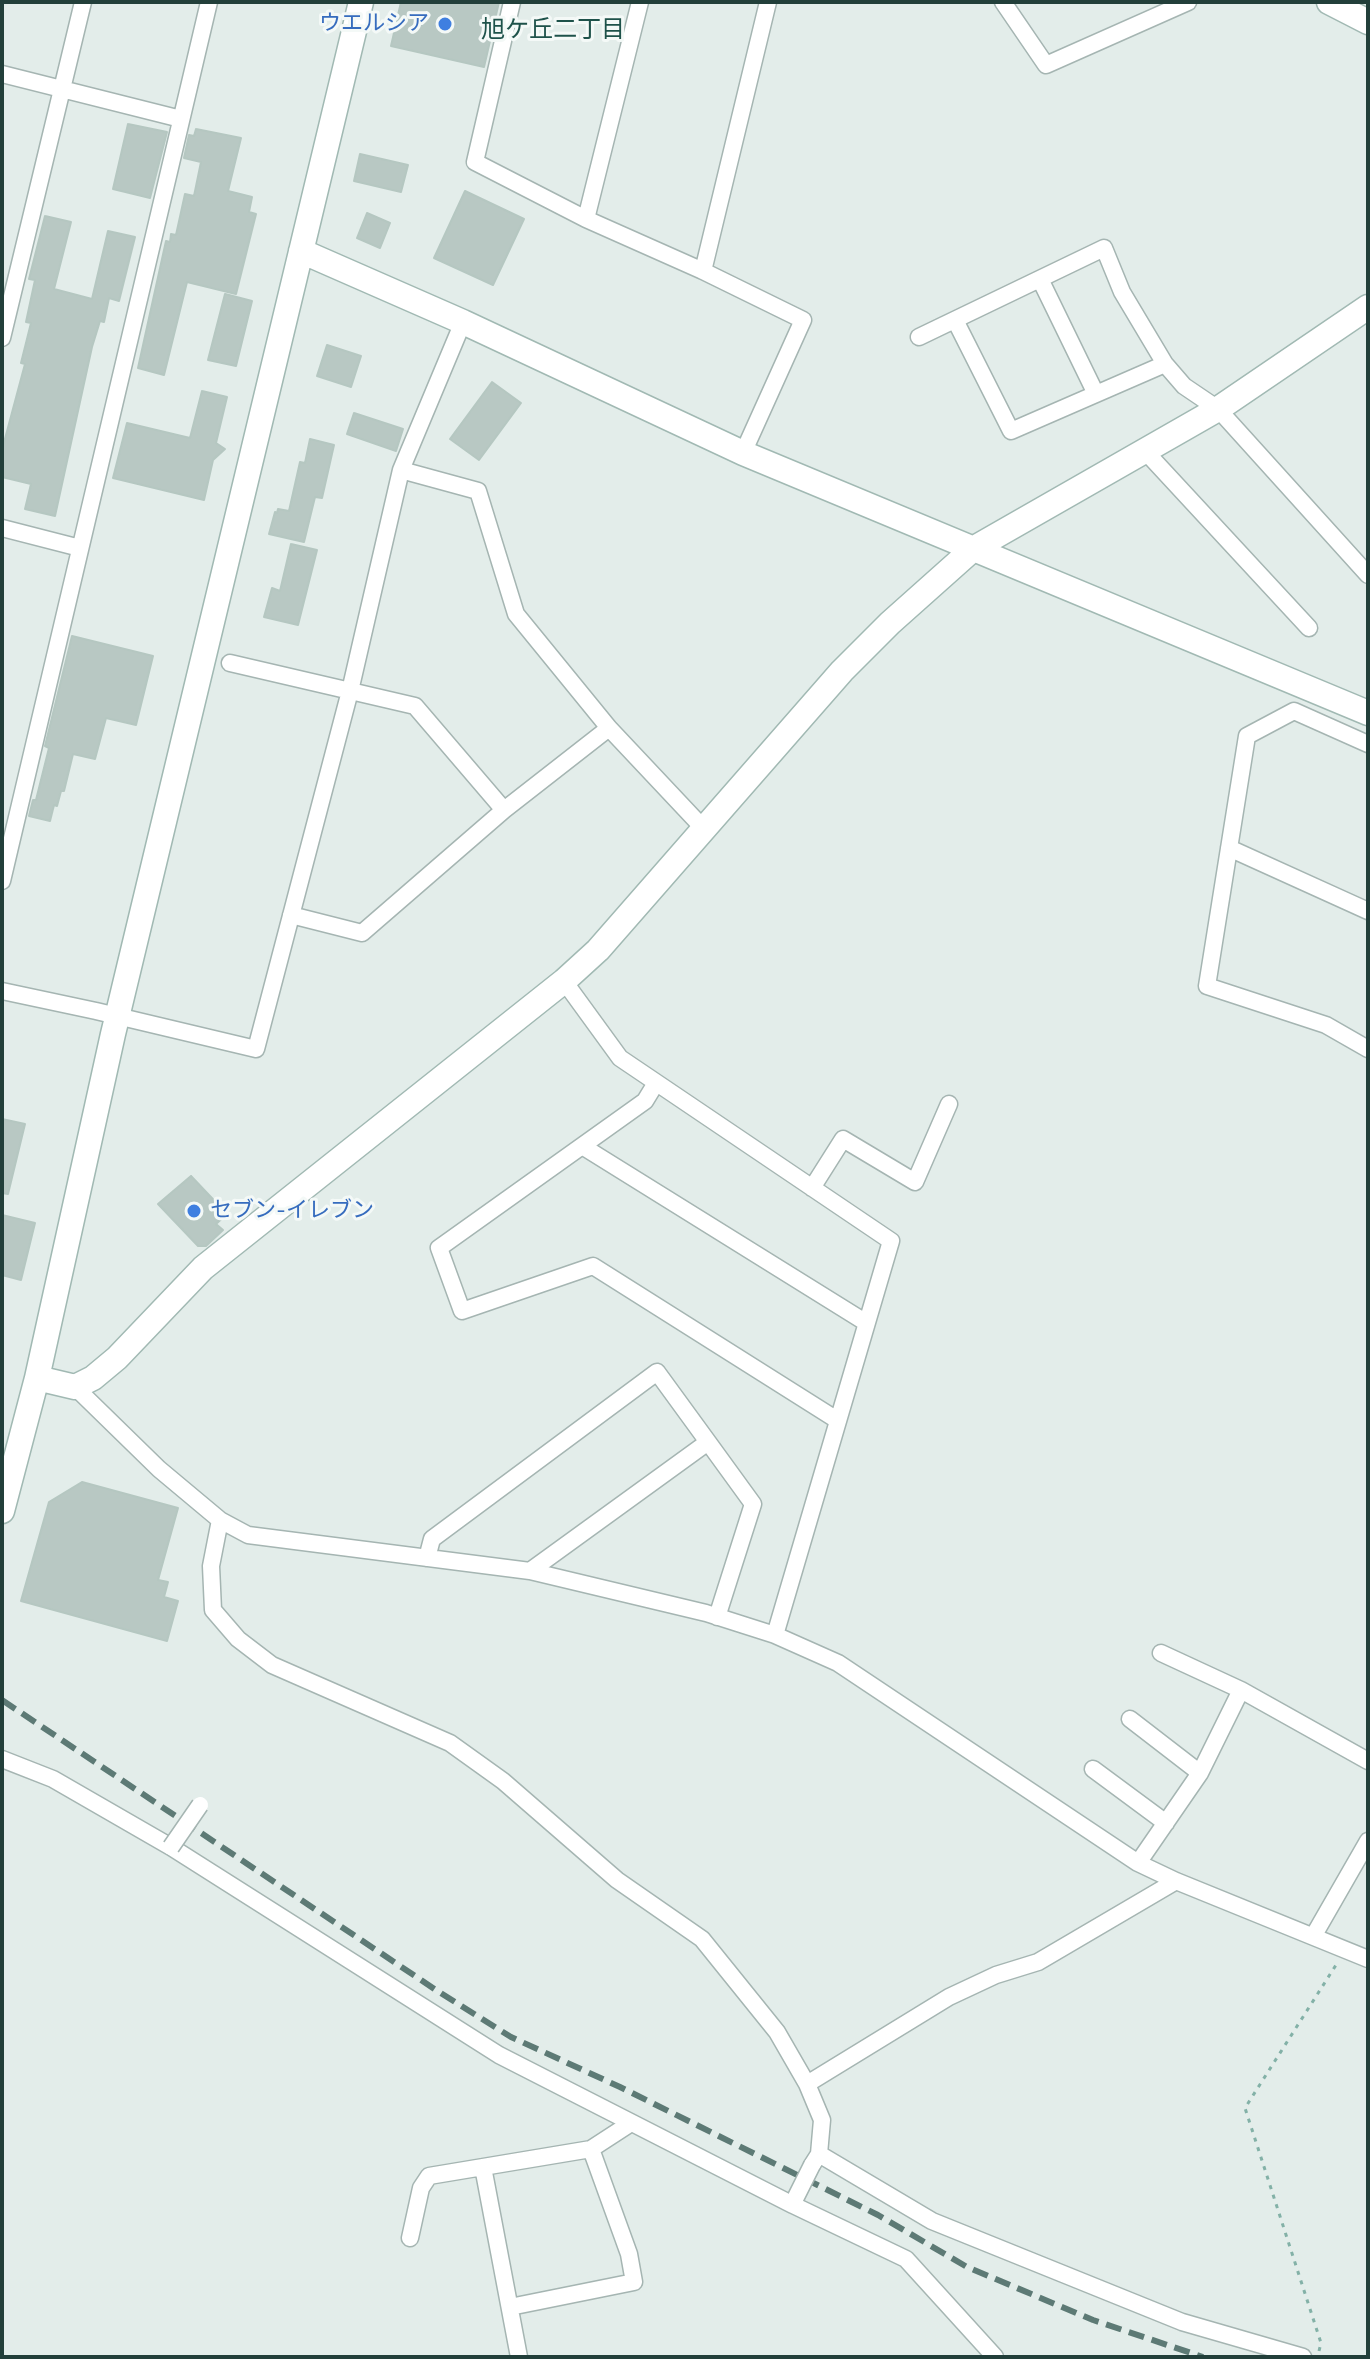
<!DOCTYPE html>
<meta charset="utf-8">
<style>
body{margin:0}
#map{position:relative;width:1370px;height:2359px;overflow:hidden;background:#e3edea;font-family:"Space Grotesk",sans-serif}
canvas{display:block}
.frame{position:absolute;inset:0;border:4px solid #223f3a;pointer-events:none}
</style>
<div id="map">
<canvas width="1370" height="2359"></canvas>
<div class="frame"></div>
</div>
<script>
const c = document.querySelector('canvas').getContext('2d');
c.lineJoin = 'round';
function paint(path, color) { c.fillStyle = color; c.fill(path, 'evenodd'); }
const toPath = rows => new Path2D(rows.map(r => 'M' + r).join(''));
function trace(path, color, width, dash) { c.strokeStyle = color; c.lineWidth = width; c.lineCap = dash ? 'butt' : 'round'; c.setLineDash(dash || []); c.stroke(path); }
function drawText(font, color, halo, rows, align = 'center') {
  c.font = font + ' "Space Grotesk","Noto Sans JP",sans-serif'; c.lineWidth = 6; c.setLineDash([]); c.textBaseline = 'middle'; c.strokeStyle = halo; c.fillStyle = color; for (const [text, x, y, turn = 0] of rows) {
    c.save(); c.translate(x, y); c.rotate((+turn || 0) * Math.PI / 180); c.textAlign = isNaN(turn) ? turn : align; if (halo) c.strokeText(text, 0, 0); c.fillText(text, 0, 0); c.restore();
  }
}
const building = toPath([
 [401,2,499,2,484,67,391,46,401,2],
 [128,124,167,132,150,198,113,189,128,124],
 [196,129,241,138,228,191,252,197,249,212,256,214,236,294,187,282,164,375,138,368,166,241,170,242,171,234,176,235,185,194,194,196,201,162,184,158,189,135,194,136,196,129],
 [360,154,408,165,401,192,354,181,360,154],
 [465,191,524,219,493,285,434,258,465,191],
 [367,213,390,223,380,248,357,238,367,213],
 [45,216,71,222,54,289,92,299,108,231,135,237,119,301,109,298,104,322,100,321,92,347,55,516,25,509,31,484,2,477,2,450,25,364,21,363,31,323,26,322,35,280,29,279,45,216],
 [225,294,252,301,236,366,208,360,225,294],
 [327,345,361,356,351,387,317,376,327,345],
 [492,382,521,403,479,460,450,439,492,382],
 [202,391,227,397,216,443,225,449,213,460,204,500,113,478,127,423,190,438,202,391],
 [354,413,403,429,396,451,347,434,354,413],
 [310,439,334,445,322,498,315,497,304,542,269,534,275,512,277,513,278,509,289,511,300,462,305,463,310,439],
 [291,544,317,550,298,625,264,617,272,588,280,591,291,544],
 [72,636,153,656,136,725,106,718,95,759,73,754,64,791,61,791,57,806,54,805,50,821,29,816,33,800,36,800,49,748,45,746,72,636],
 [2,1119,25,1124,8,1194,2,1193,2,1119],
 [191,1176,227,1214,216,1224,223,1230,206,1246,198,1246,158,1204,191,1176],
 [2,1215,35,1223,21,1280,2,1275,2,1215],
 [82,1482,178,1508,158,1580,168,1582,164,1597,178,1601,167,1641,21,1601,49,1502,82,1482]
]);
const path = toPath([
 [1319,2351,1321,2343,1245,2108,1336,1965]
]);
const street = toPath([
 [512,2,475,162,586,219,703,271,803,320,743,453],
 [1003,2,1046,65,1188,2],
 [2,74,181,119],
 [586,219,640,2],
 [703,271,768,2],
 [1040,279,1096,394],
 [955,320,1011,431,1165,364],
 [919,337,1104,248,1122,292,1165,364,1184,386,1218,409,1368,575],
 [2,338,83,2],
 [1146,452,1309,628],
 [401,470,478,491,516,614,609,728,705,830],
 [2,528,80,548],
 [230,663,415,706,504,810],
 [1368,744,1294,711,1247,736,1207,986,1326,1025,1368,1049],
 [1229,848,1368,911],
 [2,881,209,2],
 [291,915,362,933,504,810,609,728],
 [564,981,620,1058,891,1241,775,1635],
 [2,991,96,1011,256,1049,350,691,401,470,463,322],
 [656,1083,645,1101,439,1248,462,1311,593,1266,837,1420],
 [582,1146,865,1322],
 [812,1188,843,1139,915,1182,949,1104],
 [75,1387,159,1469,220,1520,248,1535,530,1571,706,1613,775,1635,838,1663,1138,1863,1176,1881,1368,1959],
 [708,1442,753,1504,717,1617],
 [220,1520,211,1566,213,1610,238,1639,272,1665,450,1743,503,1781,617,1880,702,1939,777,2032,807,2084,822,2120,819,2154,812,2165],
 [427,1558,432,1539,657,1372,708,1442,530,1571],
 [1161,1653,1241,1690,1368,1761],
 [1130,1719,1200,1773],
 [2,1759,53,1779,171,1847,499,2055,793,2205,906,2259,995,2357],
 [1093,1769,1166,1823],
 [1138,1863,1200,1773,1241,1690],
 [1314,1935,1368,1841],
 [807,2084,949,1997,996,1975,1038,1962,1176,1881],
 [819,2154,932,2221,1182,2322,1303,2357],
 [483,2167,519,2357],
 [410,2238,421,2188,429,2176,591,2149,631,2123],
 [510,2307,634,2282,629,2254,591,2149]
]);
const secondary = toPath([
 [1329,2,1368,22],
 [301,251,463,322,743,453,1368,713],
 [37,1378,75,1387,93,1378,117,1358,203,1268,564,981,598,950,842,671,890,623,973,549,1218,409,1368,307],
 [2,1511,37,1378,113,1034,361,2]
]);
const rail = toPath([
 [2,1700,436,1990,511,2037,620,2087,878,2215,967,2267,1093,2320,1203,2357]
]);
const streetBridge = toPath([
 [171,1847,200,1805],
 [796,2197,812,2165]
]);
const markers = [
 [445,24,8,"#3f7fe0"],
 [194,1211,8,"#3f7fe0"]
];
const shopNames = [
 ["ウエルシア",429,24],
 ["セブン-イレブン",210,1211,"left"]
];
const neighbourhoodNames = [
 ["旭ケ丘二丁目",553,30]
];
paint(building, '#b8c8c3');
trace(building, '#b5c7c1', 2);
trace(street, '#a5b5b2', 19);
trace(secondary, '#a1b9b3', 27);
trace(path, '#83b1a7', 3, [4, 6]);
trace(street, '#fff', 16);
trace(secondary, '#fff', 24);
trace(rail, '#5d7a75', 6, [16, 8]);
trace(streetBridge, '#a5b5b2', 19, []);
trace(streetBridge, '#fff', 16);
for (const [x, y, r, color] of markers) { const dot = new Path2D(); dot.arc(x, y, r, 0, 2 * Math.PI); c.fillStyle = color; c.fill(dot); trace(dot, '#f4f9f7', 3); }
drawText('22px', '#366cbe', '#f4f9f7', shopNames, 'right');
drawText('24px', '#1e524a', '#f4f9f7', neighbourhoodNames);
</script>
